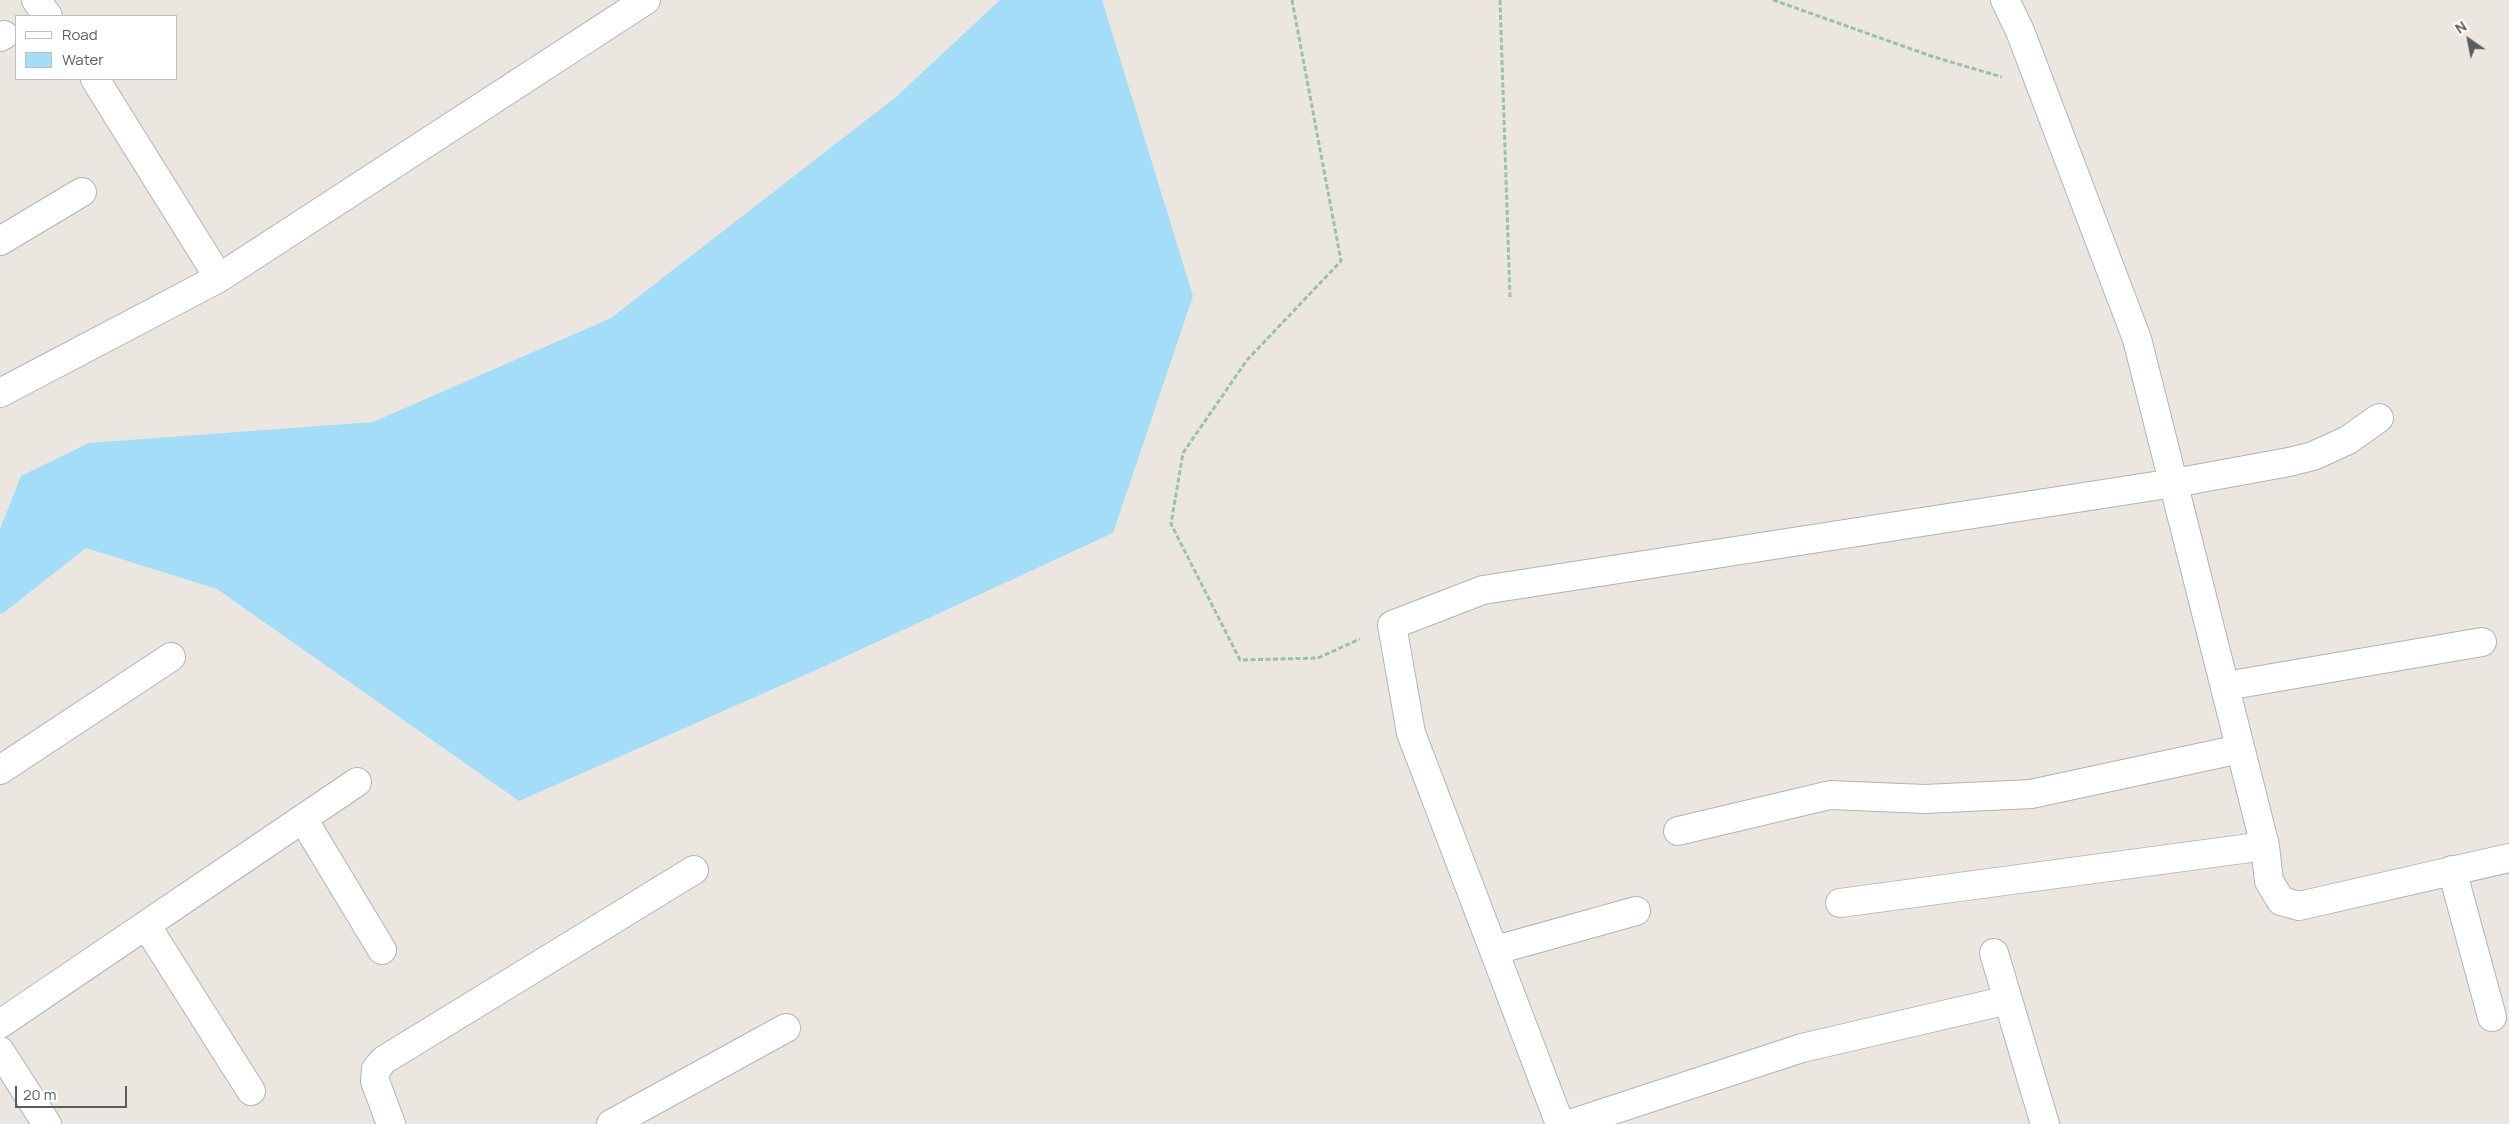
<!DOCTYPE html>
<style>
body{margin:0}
#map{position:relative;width:2509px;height:1124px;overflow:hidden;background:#ebe7e0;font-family:Manrope,sans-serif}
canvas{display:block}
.legend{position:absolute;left:15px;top:15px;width:162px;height:65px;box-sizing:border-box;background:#fff;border:1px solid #bdbebf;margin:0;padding:6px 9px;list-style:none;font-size:15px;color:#595d60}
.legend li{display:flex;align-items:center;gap:10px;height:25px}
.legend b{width:25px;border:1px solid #bdbebf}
.north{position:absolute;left:2444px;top:15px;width:50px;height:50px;-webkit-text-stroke:4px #fff;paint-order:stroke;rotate:327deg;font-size:14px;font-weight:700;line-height:20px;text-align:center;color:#595d60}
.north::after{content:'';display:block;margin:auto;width:18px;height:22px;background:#595d60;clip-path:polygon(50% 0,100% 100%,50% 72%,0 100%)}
.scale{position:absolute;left:15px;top:1086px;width:112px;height:22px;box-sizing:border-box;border:2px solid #595d60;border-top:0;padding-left:6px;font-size:15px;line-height:18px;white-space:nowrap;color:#595d60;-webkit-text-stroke:4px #fff;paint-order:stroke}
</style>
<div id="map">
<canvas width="2509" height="1124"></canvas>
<ul class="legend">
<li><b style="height:6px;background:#fff"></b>Road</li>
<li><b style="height:14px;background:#a3ddf7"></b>Water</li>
</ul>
<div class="north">N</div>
<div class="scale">20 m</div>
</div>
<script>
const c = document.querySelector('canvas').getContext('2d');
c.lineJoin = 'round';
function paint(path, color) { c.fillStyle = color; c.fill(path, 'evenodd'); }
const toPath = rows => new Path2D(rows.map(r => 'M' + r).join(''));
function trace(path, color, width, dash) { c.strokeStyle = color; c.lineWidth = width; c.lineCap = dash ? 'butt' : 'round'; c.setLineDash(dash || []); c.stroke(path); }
const water = toPath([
 [1000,0,1102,0,1193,296,1113,533,814,671,519,801,217,589,86,548,2,614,0,613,0,529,21,476,89,443,373,422,611,318,896,97]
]);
const path = toPath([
 [1292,0,1341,261,1247,360,1183,453,1171,524,1240,660,1318,658,1360,639],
 [1500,0,1510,297],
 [1773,0,1934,57,2002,77]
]);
const minor = toPath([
 [36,0,48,16],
 [2005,0,2020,31,2137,339,2265,846,2269,881,2281,901,2299,906,2509,858],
 [0,37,4,35],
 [95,79,219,278],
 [0,241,82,192],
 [0,393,219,278,646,0],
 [2226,686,2482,642],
 [0,770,171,657],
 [303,819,382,950],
 [1678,831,1830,795,1925,799,2031,794,2240,749],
 [2452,870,2492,1017],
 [1840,903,2265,846],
 [146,925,251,1091],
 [1496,950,1636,911],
 [1994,953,2008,1000],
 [0,1024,357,782],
 [0,1051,47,1124],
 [391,1124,375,1081,376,1069,384,1060,694,870],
 [611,1124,786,1028],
 [1560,1124,1411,733,1392,625,1483,590,2174,483,2289,462,2313,456,2348,440,2379,418],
 [1570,1124,1802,1048,2008,1000,2045,1124]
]);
paint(water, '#a3ddf7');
trace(minor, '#b1b3b7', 30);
trace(path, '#99c3a0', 3, [5, 2.5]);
trace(minor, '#fff', 28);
</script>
